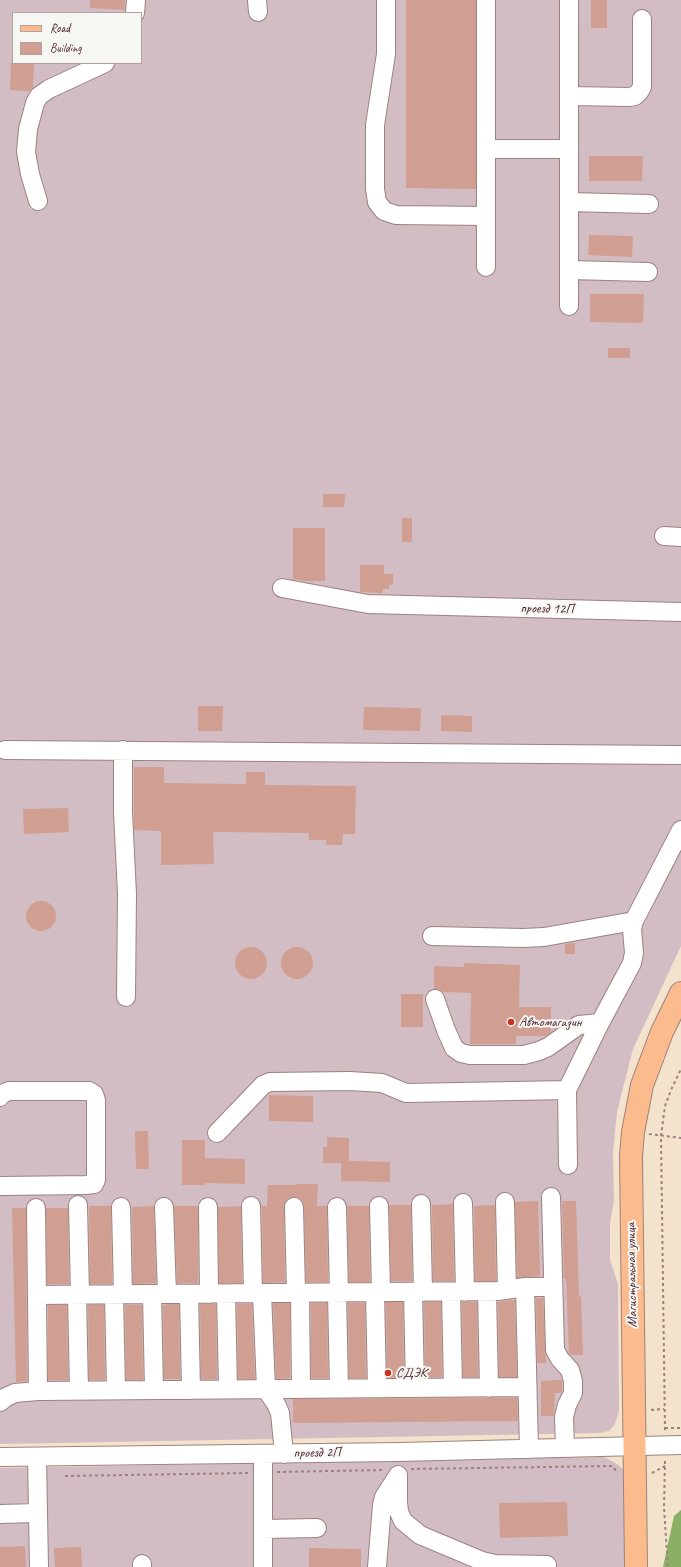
<!DOCTYPE html>
<meta charset="utf-8">
<style>
body{margin:0}
#map{position:relative;width:681px;height:1567px;overflow:hidden;background:#f3e3cc;font-family:Caveat,sans-serif}
canvas{display:block}
.legend{position:absolute;left:12px;top:12px;width:130px;height:52px;box-sizing:border-box;background:#f6f6f2;border:1px solid #b1a0a2;margin:0;padding:5px 7px;list-style:none;font-size:12px;color:#4a1f2b}
.legend li{display:flex;align-items:center;gap:8px;height:20px}
.legend b{width:20px;border:1px solid #b1a0a2}
</style>
<div id="map">
<canvas width="681" height="1567"></canvas>
<ul class="legend">
<li><b style="height:5px;background:#fbbb8d"></b>Road</li>
<li><b style="height:11px;background:#d19f91"></b>Building</li>
</ul>
</div>
<script>
const c = document.querySelector('canvas').getContext('2d');
c.lineJoin = 'round';
function paint(path, color) { c.fillStyle = color; c.fill(path, 'evenodd'); }
const toPath = rows => new Path2D(rows.map(r => 'M' + r).join(''));
function trace(path, color, width, dash) { c.strokeStyle = color; c.lineWidth = width; c.lineCap = dash ? 'butt' : 'round'; c.setLineDash(dash || []); c.stroke(path); }
function drawText(font, color, halo, rows, align = 'center') {
  c.font = font + ' Caveat,sans-serif'; c.lineWidth = 4; c.setLineDash([]); c.textBaseline = 'middle'; c.strokeStyle = halo; c.fillStyle = color; for (const [text, x, y, turn = 0] of rows) {
    c.save(); c.translate(x, y); c.rotate((+turn || 0) * Math.PI / 180); c.textAlign = isNaN(turn) ? turn : align; if (halo) c.strokeText(text, 0, 0); c.fillText(text, 0, 0); c.restore();
  }
}
const industrial = toPath([
 [0,0,681,0,681,946,633,1049,617,1112,613,1153,614,1200,610,1223,610,1260,618,1284,619,1411,615,1424,609,1431,600,1433,0,1444],
 [13,13,141,13,141,63,13,63],
 [604,1457,614,1462,623,1469,625,1478,626,1567,0,1567,0,1468]
]);
const forest = toPath([
 [681,1510,681,1567,663,1567,674,1516]
]);
const building = toPath([
 [90,0,125,0,125,10,90,8],
 [406,0,476,0,476,189,406,188],
 [591,0,607,0,607,28,591,28],
 [11,63,34,63,33,87,30,91,10,90],
 [589,156,643,156,642,181,589,181],
 [589,235,633,236,632,257,588,255],
 [590,294,644,294,643,323,590,322],
 [608,348,630,348,630,358,608,358],
 [323,494,345,494,344,507,323,507],
 [402,518,412,518,412,542,402,542],
 [293,528,325,528,325,581,304,581,293,579],
 [360,565,384,565,384,574,393,574,393,585,389,585,389,589,383,589,382,593,360,592],
 [198,706,223,706,222,731,198,731],
 [364,707,421,708,420,731,363,730],
 [441,715,472,716,472,732,441,731],
 [134,767,164,767,164,783,246,784,246,772,265,772,265,785,356,786,355,834,343,834,342,845,326,845,326,840,309,840,309,833,213,832,214,864,161,865,161,831,134,830],
 [68,808,69,832,24,834,23,809],
 '26 916a15 15 0 1 1 30 0a15 15 0 1 1-30 0Z',
 [575,943,575,954,565,954,565,944],
 '235 963a16 16 0 1 1 32 0a16 16 0 1 1-32 0Z',
 '281 963a16 16 0 1 1 32 0a16 16 0 1 1-32 0Z',
 [464,963,520,965,519,1007,551,1007,551,1032,545,1036,516,1036,516,1044,470,1044,471,993,443,992,437,989,434,989,434,966,464,967],
 [401,994,423,994,423,1027,401,1027],
 [269,1095,313,1096,313,1122,269,1121],
 [135,1131,148,1131,149,1169,136,1169],
 [327,1137,349,1138,349,1161,390,1162,390,1182,341,1181,341,1163,323,1163,323,1147,327,1147],
 [182,1140,205,1140,205,1158,245,1159,245,1184,205,1183,205,1185,182,1185],
 [295,1184,318,1184,317,1206,327,1206,328,1282,306,1282,304,1207,303,1201,299,1198,294,1197,288,1198,285,1202,284,1207,285,1282,263,1283,262,1206,267,1206,268,1185,295,1185],
 [538,1201,540,1276,517,1278,515,1202],
 [562,1201,576,1201,579,1297,581,1296,583,1355,571,1355,569,1353,566,1279,564,1279],
 [453,1204,454,1281,433,1281,432,1205],
 [389,1205,411,1205,412,1281,391,1281],
 [495,1205,496,1281,475,1281,474,1206],
 [89,1206,111,1206,112,1284,90,1284],
 [154,1206,156,1283,133,1284,132,1207],
 [174,1206,198,1206,198,1283,177,1283],
 [241,1206,242,1283,219,1283,218,1207],
 [347,1206,369,1206,370,1282,349,1282],
 [12,1208,26,1208,27,1381,16,1382],
 [46,1208,68,1208,69,1284,47,1284],
 [536,1298,543,1298,546,1363,537,1363],
 [510,1300,515,1300,517,1377,499,1377,498,1302],
 [386,1302,403,1302,404,1378,387,1378],
 [424,1302,441,1302,442,1377,425,1377],
 [462,1302,477,1302,478,1377,463,1377],
 [273,1303,290,1303,290,1378,276,1379],
 [311,1303,327,1303,328,1378,311,1378],
 [348,1303,365,1303,366,1378,349,1378],
 [168,1304,179,1304,180,1379,164,1379,163,1305],
 [200,1304,216,1304,217,1379,201,1379],
 [237,1304,252,1304,255,1379,238,1379],
 [48,1305,67,1305,68,1380,48,1380],
 [88,1305,104,1305,105,1380,89,1380],
 [125,1305,142,1305,143,1380,126,1380],
 [562,1380,562,1391,561,1393,555,1393,554,1416,541,1416,541,1381],
 [486,1398,517,1398,518,1421,293,1423,293,1399],
 [567,1502,568,1536,500,1538,499,1503],
 [25,1546,26,1567,0,1567,0,1547],
 [81,1547,82,1567,55,1567,54,1548],
 [309,1548,361,1549,361,1567,309,1567]
]);
const path = toPath([
 [649,1134,681,1138],
 [651,1410,664,1409],
 [665,1428,681,1428],
 [665,1430,661,1136,665,1106,671,1090,681,1069],
 [665,1461,664,1508,668,1567],
 [411,1469,612,1466,618,1473],
 [277,1472,385,1470],
 [652,1473,665,1466],
 [65,1476,249,1473]
]);
const minor = toPath([
 [257,0,258,12],
 [386,0,386,54,375,125,375,189,377,202,384,211,396,215,486,216],
 [135,13,136,0],
 [569,96,629,97,635,96,639,92,642,87,642,19],
 [486,149,569,149],
 [38,201,30,174,26,152,28,129,35,103,39,96,49,89,105,63],
 [569,202,649,204],
 [486,267,486,0],
 [569,270,648,272],
 [569,306,569,0],
 [664,536,681,537],
 [282,588,368,604,681,612],
 [5,750,681,755],
 [123,750,123,812,127,894,126,997],
 [432,936,523,938,544,937,634,921],
 [435,999,446,1030,454,1048,461,1053,470,1055,524,1055,539,1051,548,1047,579,1025,600,1023],
 [567,1090,568,1165],
 [0,1097,2,1094,9,1091,89,1091,94,1094,96,1100,96,1180,94,1184,86,1185,0,1186],
 [217,1133,263,1085,270,1082,350,1081,382,1083,406,1093,567,1090,600,1023,632,963,634,953,632,929,634,921,681,830],
 [551,1197,555,1350,560,1359,570,1370,573,1381,573,1393,567,1405,564,1417,565,1448],
 [505,1202,507,1290],
 [463,1203,465,1292],
 [421,1204,423,1292],
 [78,1205,80,1295],
 [251,1206,253,1293],
 [379,1206,381,1292],
 [121,1207,123,1294],
 [164,1207,167,1294],
 [208,1207,209,1294],
 [294,1207,296,1293],
 [337,1207,339,1293],
 [36,1208,38,1391],
 [525,1287,529,1449],
 [487,1291,489,1388],
 [375,1292,377,1388],
 [413,1292,415,1388],
 [451,1292,453,1388],
 [262,1293,266,1389,276,1404,280,1413,284,1454],
 [300,1293,301,1389],
 [337,1293,339,1388],
 [114,1294,116,1390],
 [152,1294,154,1390],
 [189,1294,191,1390],
 [226,1294,228,1389],
 [37,1295,498,1291,525,1287,553,1287],
 [77,1295,79,1390],
 [0,1402,6,1397,15,1393,38,1391,527,1387],
 [0,1457,399,1452,681,1445],
 [37,1457,39,1567],
 [398,1476,398,1502,399,1512,403,1521,420,1535,482,1561,495,1564,547,1565],
 [0,1514,38,1513],
 [263,1529,317,1528],
 [142,1564,142,1567],
 [263,1567,263,1454],
 [377,1567,382,1505,384,1497,398,1475]
]);
const major = toPath([
 [636,1567,631,1156,633,1132,642,1085,662,1032,681,993]
]);
const markers = [
 [511,1022,4,"#c8321e"],
 [388,1373,4,"#c8321e"]
];
const streetNames = [
 ["проезд 12П",547,609,1],
 ["Магистральная улица",632,1275,-91],
 ["проезд 2П",317,1453,-1]
];
const poiNames = [
 ["Автомагазин",519,1022],
 ["СДЭК",396,1373]
];
paint(industrial, '#d2bdc5');
paint(forest, '#8ab065');
paint(building, '#d19f91');
trace(minor, '#9e817c', 20);
trace(major, '#9e817c', 24);
trace(path, '#9e817c', 2, [3, 3]);
trace(minor, '#fff', 18);
trace(major, '#fbbb8d', 22);
for (const [x, y, r, color] of markers) { const dot = new Path2D(); dot.arc(x, y, r, 0, 2 * Math.PI); c.fillStyle = color; c.fill(dot); trace(dot, '#f6f6f2', 1.5); }
drawText('14px', '#4a1f2b', '#f6f6f2', streetNames);
drawText('14px', '#4a1f2b', '#f6f6f2', poiNames, 'left');
</script>
